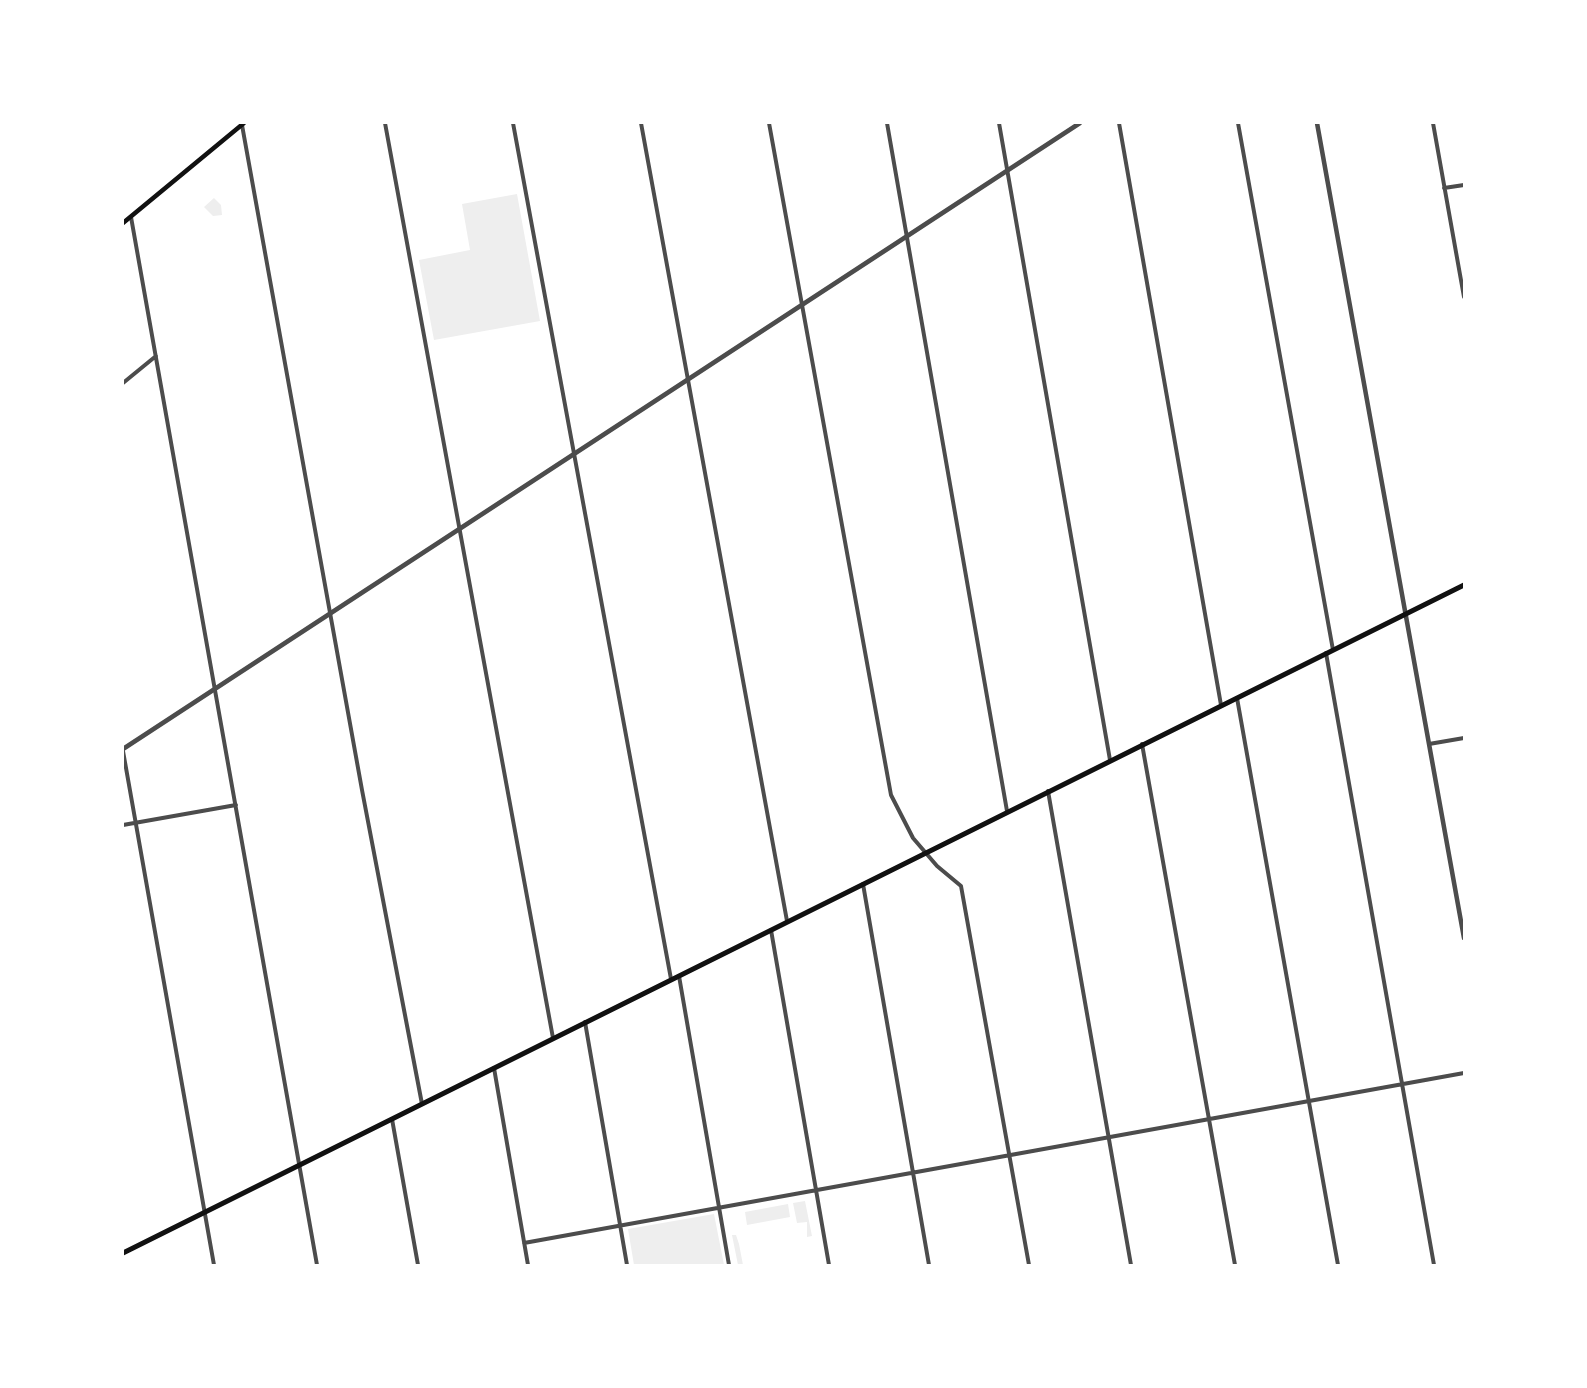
<!DOCTYPE html>
<style>
body{margin:0}
#map{position:relative;width:1587px;height:1388px;overflow:hidden;background:#fff;font-family:"IBM Plex Sans",sans-serif}
canvas{display:block}
.frame{position:absolute;inset:0;border:124px solid #fff;pointer-events:none}
</style>
<div id="map">
<canvas width="1587" height="1388"></canvas>
<div class="frame"></div>
</div>
<script>
const c = document.querySelector('canvas').getContext('2d');
c.lineJoin = 'round';
function paint(path, color) { c.fillStyle = color; c.fill(path, 'evenodd'); }
const toPath = rows => new Path2D(rows.map(r => 'M' + r).join(''));
function trace(path, color, width, dash) { c.strokeStyle = color; c.lineWidth = width; c.lineCap = dash ? 'butt' : 'round'; c.setLineDash(dash || []); c.stroke(path); }
const green = toPath([
 [517,194,540,321,434,340,419,260,470,250,462,204],
 [214,198,221,205,222,215,213,216,204,207],
 [805,1201,812,1236,807,1237,807,1222,797,1223,793,1203],
 [788,1204,790,1217,747,1225,745,1212],
 [714,1214,724,1265,634,1265,628,1229],
 [732,1235,736,1235,739,1244,743,1265,738,1265]
]);
const minor = toPath([
 [385,123,553,1038],
 [513,123,671,979],
 [641,123,787,921],
 [769,123,891,795,913,838,937,866,961,886,1029,1265],
 [887,123,1007,811],
 [999,123,1110,760],
 [1119,123,1221,705],
 [1238,123,1333,650],
 [1433,123,1464,297],
 [242,125,362,790,422,1104],
 [1444,188,1464,185],
 [131,217,317,1265],
 [123,383,156,356],
 [1326,653,1434,1265],
 [1237,698,1338,1265],
 [1142,744,1235,1265],
 [1429,744,1464,738],
 [123,751,214,1265],
 [1048,791,1131,1265],
 [123,825,236,805],
 [863,884,929,1265],
 [771,930,829,1265],
 [679,976,729,1265],
 [585,1022,627,1265],
 [494,1068,528,1265],
 [392,1119,418,1265],
 [524,1243,1464,1073]
]);
const tertiary = toPath([
 [1317,123,1464,938],
 [123,749,1080,123]
]);
const secondary = toPath([
 [123,223,244,123]
]);
const primary = toPath([
 [123,1253,1464,585]
]);
paint(green, '#eee');
trace(minor, '#4c4c4c', 4);
trace(tertiary, '#4c4c4c', 4.5);
trace(secondary, '#111', 4.5);
trace(primary, '#111', 5);
</script>
